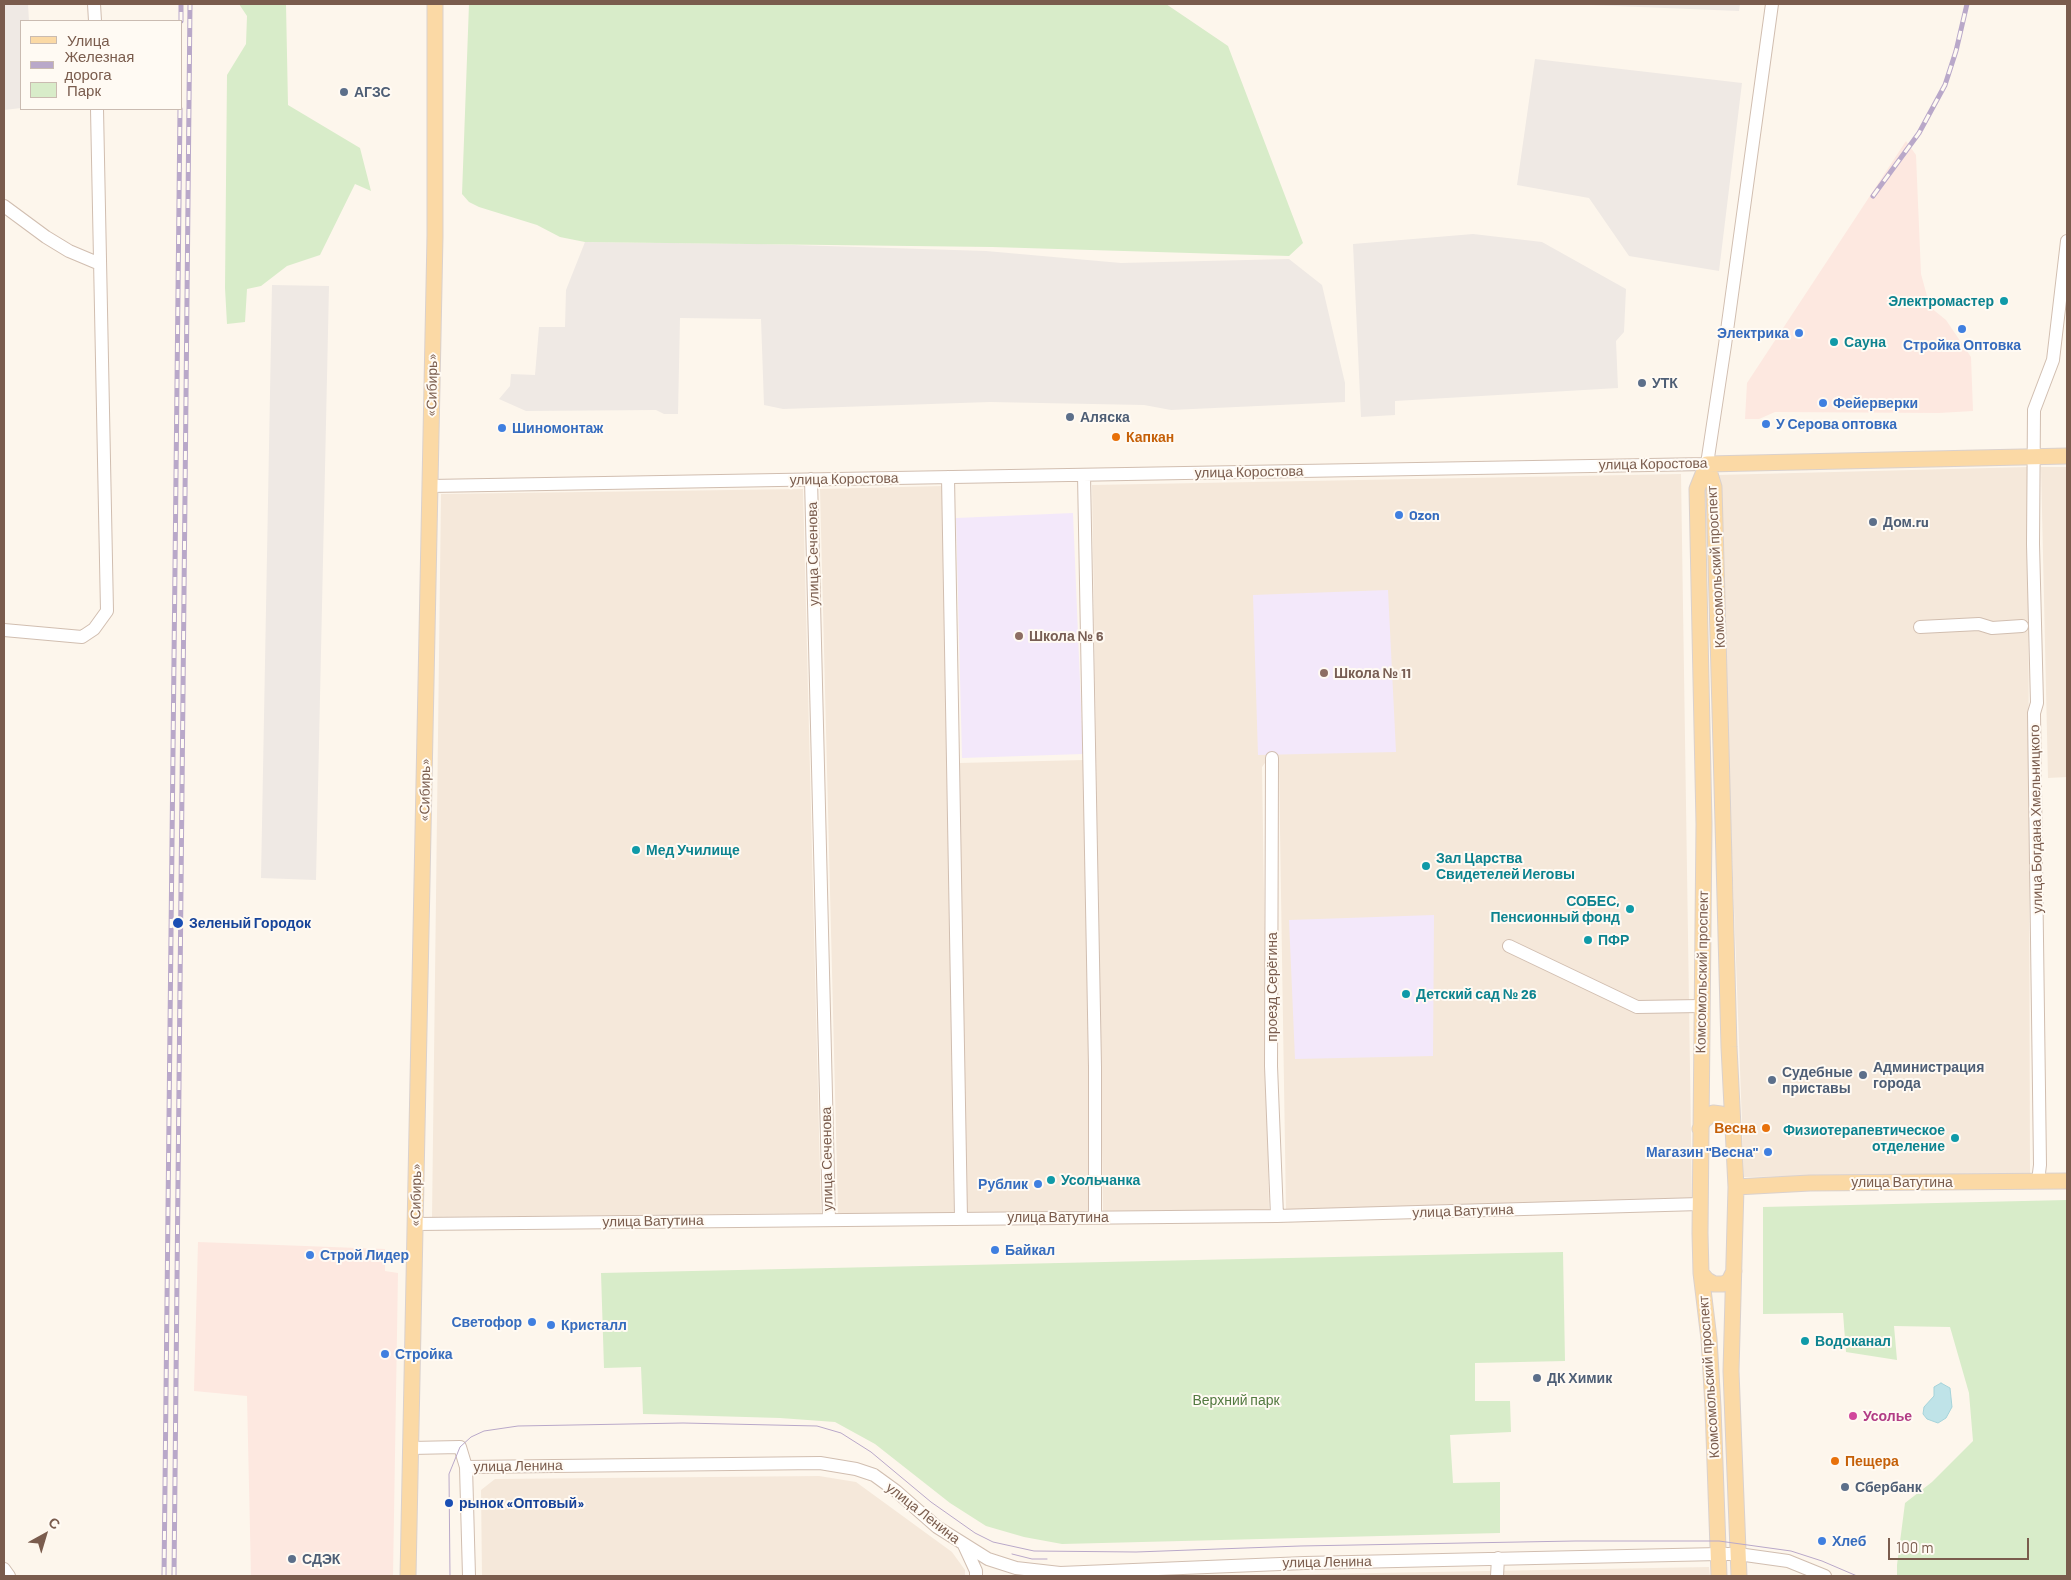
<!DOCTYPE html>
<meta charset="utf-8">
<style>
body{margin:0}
#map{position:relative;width:2071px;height:1580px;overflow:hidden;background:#fdf6ec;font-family:Barlow,sans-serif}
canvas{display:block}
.frame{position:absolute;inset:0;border:5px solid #7a5c4d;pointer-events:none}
.legend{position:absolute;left:20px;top:20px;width:162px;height:90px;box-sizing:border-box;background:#fffaf3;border:1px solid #cabbb1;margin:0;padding:6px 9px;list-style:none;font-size:15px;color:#7a5c4d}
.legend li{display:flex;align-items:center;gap:10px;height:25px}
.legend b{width:25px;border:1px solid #cabbb1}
.north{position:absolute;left:20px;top:1510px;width:50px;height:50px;-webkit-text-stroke:4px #fffaf3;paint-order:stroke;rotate:39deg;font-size:14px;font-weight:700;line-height:20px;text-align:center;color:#7a5c4d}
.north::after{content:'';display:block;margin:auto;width:18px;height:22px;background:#7a5c4d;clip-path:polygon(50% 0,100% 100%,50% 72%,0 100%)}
.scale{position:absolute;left:1888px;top:1538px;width:141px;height:22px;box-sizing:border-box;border:2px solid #7a5c4d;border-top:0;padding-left:6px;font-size:15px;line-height:18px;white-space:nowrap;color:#7a5c4d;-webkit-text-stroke:4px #fffaf3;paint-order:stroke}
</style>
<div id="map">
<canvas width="2071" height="1580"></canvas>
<div class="frame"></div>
<ul class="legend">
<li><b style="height:6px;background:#fbd9a5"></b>Улица</li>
<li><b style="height:6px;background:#b9a8c9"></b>Железная дорога</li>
<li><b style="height:14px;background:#d8ecc9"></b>Парк</li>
</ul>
<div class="north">С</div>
<div class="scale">100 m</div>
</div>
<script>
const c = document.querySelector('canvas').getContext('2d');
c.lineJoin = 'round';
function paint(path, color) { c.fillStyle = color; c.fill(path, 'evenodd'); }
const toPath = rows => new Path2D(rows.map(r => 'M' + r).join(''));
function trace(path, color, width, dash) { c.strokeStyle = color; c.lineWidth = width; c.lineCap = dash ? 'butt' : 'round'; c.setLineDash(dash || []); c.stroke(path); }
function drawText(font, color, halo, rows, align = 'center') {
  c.font = font + ' Barlow,sans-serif'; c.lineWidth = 4; c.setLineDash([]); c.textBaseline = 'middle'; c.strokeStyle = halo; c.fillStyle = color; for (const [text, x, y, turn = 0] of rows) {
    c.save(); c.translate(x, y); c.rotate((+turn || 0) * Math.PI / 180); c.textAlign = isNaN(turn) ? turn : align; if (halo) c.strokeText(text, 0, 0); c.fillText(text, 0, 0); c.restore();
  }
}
const residential = toPath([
 [2028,467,2030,1173,1744,1177,1718,475],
 [2041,467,2067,467,2067,777,2048,778],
 [1681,474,1692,1200,1286,1211,1279,767,1268,759,1262,767,1269,1211,1103,1211,1092,485],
 [943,486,954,1213,838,1213,820,489],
 [803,489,821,1213,432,1217,441,494],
 [1085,760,1090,1211,967,1214,959,763],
 [819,1476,856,1482,952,1552,965,1570,965,1576,482,1576,481,1490,495,1479],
 [1709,1567,1710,1576,1264,1575]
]);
const commercial = toPath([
 [1906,141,1916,155,1921,274,1930,307,1946,320,1971,357,1973,411,1939,413,1775,412,1759,419,1745,419,1747,383],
 [198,1242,385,1249,385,1271,398,1273,393,1576,251,1576,247,1396,194,1391]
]);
const industrial = toPath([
 [4,4,28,4,29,21,21,21,21,108,4,110],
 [1566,4,1740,4,1739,11],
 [1535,59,1742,83,1719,271,1629,256,1589,198,1517,185],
 [1473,234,1542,242,1626,289,1624,332,1616,341,1618,388,1395,401,1395,415,1361,417,1353,244],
 [585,242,762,244,986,251,1121,263,1289,259,1322,285,1345,383,1345,402,1171,410,1144,405,990,402,783,409,764,405,761,319,680,318,678,414,664,414,656,410,526,411,499,399,510,386,511,374,535,375,539,327,565,327,566,290],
 [272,285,329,286,316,880,261,878]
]);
const education = toPath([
 [1073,513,1083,754,962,758,956,518],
 [1388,590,1396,752,1258,755,1253,595],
 [1434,915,1433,1056,1295,1059,1289,920]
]);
const green = toPath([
 [239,4,286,4,288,105,360,148,371,191,355,184,320,255,287,266,261,286,247,289,245,322,227,324,225,288,227,75,246,44,247,16],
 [469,4,1166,4,1228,46,1303,243,1289,256,992,247,585,242,560,237,537,225,479,207,469,202,462,194],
 [2067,1200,2067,1576,1897,1576,1897,1565,1905,1503,1932,1482,1973,1441,1969,1393,1950,1327,1894,1326,1897,1360,1846,1352,1843,1313,1763,1314,1763,1207],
 [1563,1252,1565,1361,1475,1363,1475,1401,1510,1401,1511,1432,1450,1435,1453,1483,1500,1482,1500,1533,1062,1544,1024,1537,986,1526,950,1503,875,1444,835,1422,780,1418,643,1414,641,1367,604,1368,601,1273]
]);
const water = toPath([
 [1941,1383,1950,1388,1952,1407,1946,1418,1938,1423,1927,1419,1923,1414,1924,1407,1934,1396,1934,1387,1941,1383]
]);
const minor = toPath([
 [94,4,95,21],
 [4,206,46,237,69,251,100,264],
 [1084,475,1095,1067,1095,1217],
 [948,477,961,1218],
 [811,479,829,1219],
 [430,486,1707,464,1725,345,1772,4],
 [1920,627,1979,624,1992,628,2022,626],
 [4,630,82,637,94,629,107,611,97,109],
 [1272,758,1271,1066,1277,1216],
 [1509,946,1637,1007,1701,1006],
 [2038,1181,2040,1165,2034,713,2037,703,2033,544,2034,410,2053,360,2067,241],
 [415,1224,1277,1216,1700,1204],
 [411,1448,460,1447,466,1467,469,1576],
 [466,1467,820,1463,856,1469,874,1475,896,1491,937,1527,988,1559,1016,1568,1060,1573,1305,1563,1719,1554,1738,1554,1788,1561,1825,1576],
 [964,1545,976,1571,976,1576],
 [4,1569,9,1576],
 [1497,1576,1498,1558]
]);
const major = toPath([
 [1707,464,1697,489,1704,824,1700,1233,1701,1273,1709,1339,1713,1407,1719,1576],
 [1707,464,1714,487,1729,1047,1736,1187,1731,1371,1739,1576],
 [1707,464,2067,456],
 [1700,1129,1703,1121,1713,1113,1721,1114,1728,1119,1733,1130],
 [1736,1187,1810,1183,2067,1181],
 [1701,1273,1707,1280,1714,1284,1723,1284,1729,1281,1734,1271],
 [408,1576,435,236,435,4]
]);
const tram = toPath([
 [1012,1554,1032,1559,1047,1559],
 [450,1576,449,1474,460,1447,471,1437,484,1431,518,1426,683,1423,817,1426,841,1433,871,1452,931,1502,975,1533,993,1542,1034,1551,1136,1552,1300,1546,1575,1541,1719,1541,1791,1551,1822,1561,1857,1576]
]);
const rail = toPath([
 [181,21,181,4],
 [1873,196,1919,133,1945,85,1956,51,1967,4],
 [164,1576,180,109],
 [174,1576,190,4]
]);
const markers = [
 [344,92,5,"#5c6f8a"],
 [2004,301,5,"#0f9aa8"],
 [1962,329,5,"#3f7fe0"],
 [1799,333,5,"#3f7fe0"],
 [1834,342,5,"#0f9aa8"],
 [1642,383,5,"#5c6f8a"],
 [1823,403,5,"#3f7fe0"],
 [1070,417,5,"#5c6f8a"],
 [1766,424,5,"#3f7fe0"],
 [502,428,5,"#3f7fe0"],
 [1116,437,5,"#e8710a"],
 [1399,515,5,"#3f7fe0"],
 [1873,522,5,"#5c6f8a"],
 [1019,636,5,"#8d6e63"],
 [1324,673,5,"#8d6e63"],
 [636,850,5,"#0f9aa8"],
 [1426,866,5,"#0f9aa8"],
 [1630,909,5,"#0f9aa8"],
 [178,923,6,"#1a4fb4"],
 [1588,940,5,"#0f9aa8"],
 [1406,994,5,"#0f9aa8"],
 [1863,1075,5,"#5c6f8a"],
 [1772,1080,5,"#5c6f8a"],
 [1766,1128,5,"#e8710a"],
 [1955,1138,5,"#0f9aa8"],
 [1768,1152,5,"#3f7fe0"],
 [1051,1180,5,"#0f9aa8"],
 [1038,1184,5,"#3f7fe0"],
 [995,1250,5,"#3f7fe0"],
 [310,1255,5,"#3f7fe0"],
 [532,1322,5,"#3f7fe0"],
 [551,1325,5,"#3f7fe0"],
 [1805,1341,5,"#0f9aa8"],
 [385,1354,5,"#3f7fe0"],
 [1537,1378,5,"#5c6f8a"],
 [1853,1416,5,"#d1479c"],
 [1835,1461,5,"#e8710a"],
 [1845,1487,5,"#5c6f8a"],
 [449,1503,5,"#1a4fb4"],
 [1822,1541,5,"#3f7fe0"],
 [292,1559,5,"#5c6f8a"]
];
const serviceNames = [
 ["АГЗС",354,92],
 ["УТК",1652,383],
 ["Аляска",1080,417],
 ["Дом.ru",1883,522],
 ["Администрация",1873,1067],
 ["города",1873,1083],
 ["Судебные",1782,1072],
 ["приставы",1782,1088],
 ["ДК Химик",1547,1378],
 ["Сбербанк",1855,1487],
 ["СДЭК",302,1559]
];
const cultureNames = [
 ["Электромастер",1994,301,"right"],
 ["Сауна",1844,342],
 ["Мед Училище",646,850],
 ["Зал Царства",1436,858],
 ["Свидетелей Иеговы",1436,874],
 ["СОБЕС,",1620,901,"right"],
 ["Пенсионный фонд",1620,917,"right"],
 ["ПФР",1598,940],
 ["Детский сад № 26",1416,994],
 ["Физиотерапевтическое",1945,1130,"right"],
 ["отделение",1945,1146,"right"],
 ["Усольчанка",1061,1180],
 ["Водоканал",1815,1341]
];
const shopNames = [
 ["Электрика",1789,333,"right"],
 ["Стройка Оптовка",1962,345,"center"],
 ["Фейерверки",1833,403],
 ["У Серова оптовка",1776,424],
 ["Шиномонтаж",512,428],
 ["Ozon",1409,515],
 ["Магазин \"Весна\"",1758,1152,"right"],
 ["Рублик",1028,1184,"right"],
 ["Байкал",1005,1250],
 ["Строй Лидер",320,1255],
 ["Светофор",522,1322,"right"],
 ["Кристалл",561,1325],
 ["Стройка",395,1354],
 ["Хлеб",1832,1541]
];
const streetNames = [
 ["«Сибирь»",432,385,-89],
 ["улица Коростова",1653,464,-1],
 ["улица Коростова",1249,472,-1],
 ["улица Коростова",844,479,-1],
 ["улица Сеченова",813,554,-91],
 ["Комсомольский проспект",1716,567,-93],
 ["«Сибирь»",425,790,-89],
 ["улица Богдана Хмельницкого",2036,819,-91],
 ["Комсомольский проспект",1702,972,-89],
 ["проезд Серёгина",1272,987,-90],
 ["улица Сеченова",827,1159,-91],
 ["улица Ватутина",1902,1182],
 ["«Сибирь»",416,1195,-89],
 ["улица Ватутина",1463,1211,-2],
 ["улица Ватутина",1058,1217],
 ["улица Ватутина",653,1221,-1],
 ["Комсомольский проспект",1709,1377,-94],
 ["улица Ленина",518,1466,-1],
 ["улица Ленина",923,1513,38],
 ["улица Ленина",1327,1562,-1]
];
const foodNames = [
 ["Капкан",1126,437],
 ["Весна",1756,1128,"right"],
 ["Пещера",1845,1461]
];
const educationNames = [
 ["Школа № 6",1029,636],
 ["Школа № 11",1334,673]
];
const transitNames = [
 ["Зеленый Городок",189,923],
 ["рынок «Оптовый»",459,1503]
];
const parkNames = [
 ["Верхний парк",1236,1400]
];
const hotelNames = [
 ["Усолье",1863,1416]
];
paint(residential, '#f5e8da');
paint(commercial, '#fde8e0');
paint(industrial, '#efe9e4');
paint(education, '#f3e8fa');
paint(green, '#d8ecc9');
paint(water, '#bfe3e8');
trace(water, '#a5d3da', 1);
trace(minor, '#d1beb0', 14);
trace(major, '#dad1cd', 17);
trace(minor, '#fff', 12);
trace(major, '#fbd9a5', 15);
trace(tram, '#b9a8c9', 1);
trace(rail, '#b9a8c9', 5);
trace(rail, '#fffaf3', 3, [9]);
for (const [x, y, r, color] of markers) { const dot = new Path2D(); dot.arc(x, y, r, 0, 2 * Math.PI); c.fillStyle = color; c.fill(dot); trace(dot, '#fffaf3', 2); }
drawText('bold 14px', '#4e5e75', '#fffaf3', serviceNames, 'left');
drawText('bold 14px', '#0d838f', '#fffaf3', cultureNames, 'left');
drawText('bold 14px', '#366cbe', '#fffaf3', shopNames, 'left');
drawText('14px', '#7a5c4d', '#fffaf3', streetNames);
drawText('bold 14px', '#c56008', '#fffaf3', foodNames, 'left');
drawText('bold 14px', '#785e54', '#fffaf3', educationNames, 'left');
drawText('bold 14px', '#164399', '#fffaf3', transitNames, 'left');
drawText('14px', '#537a41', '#fffaf3', parkNames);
drawText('bold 14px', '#b23c85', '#fffaf3', hotelNames, 'left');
</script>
